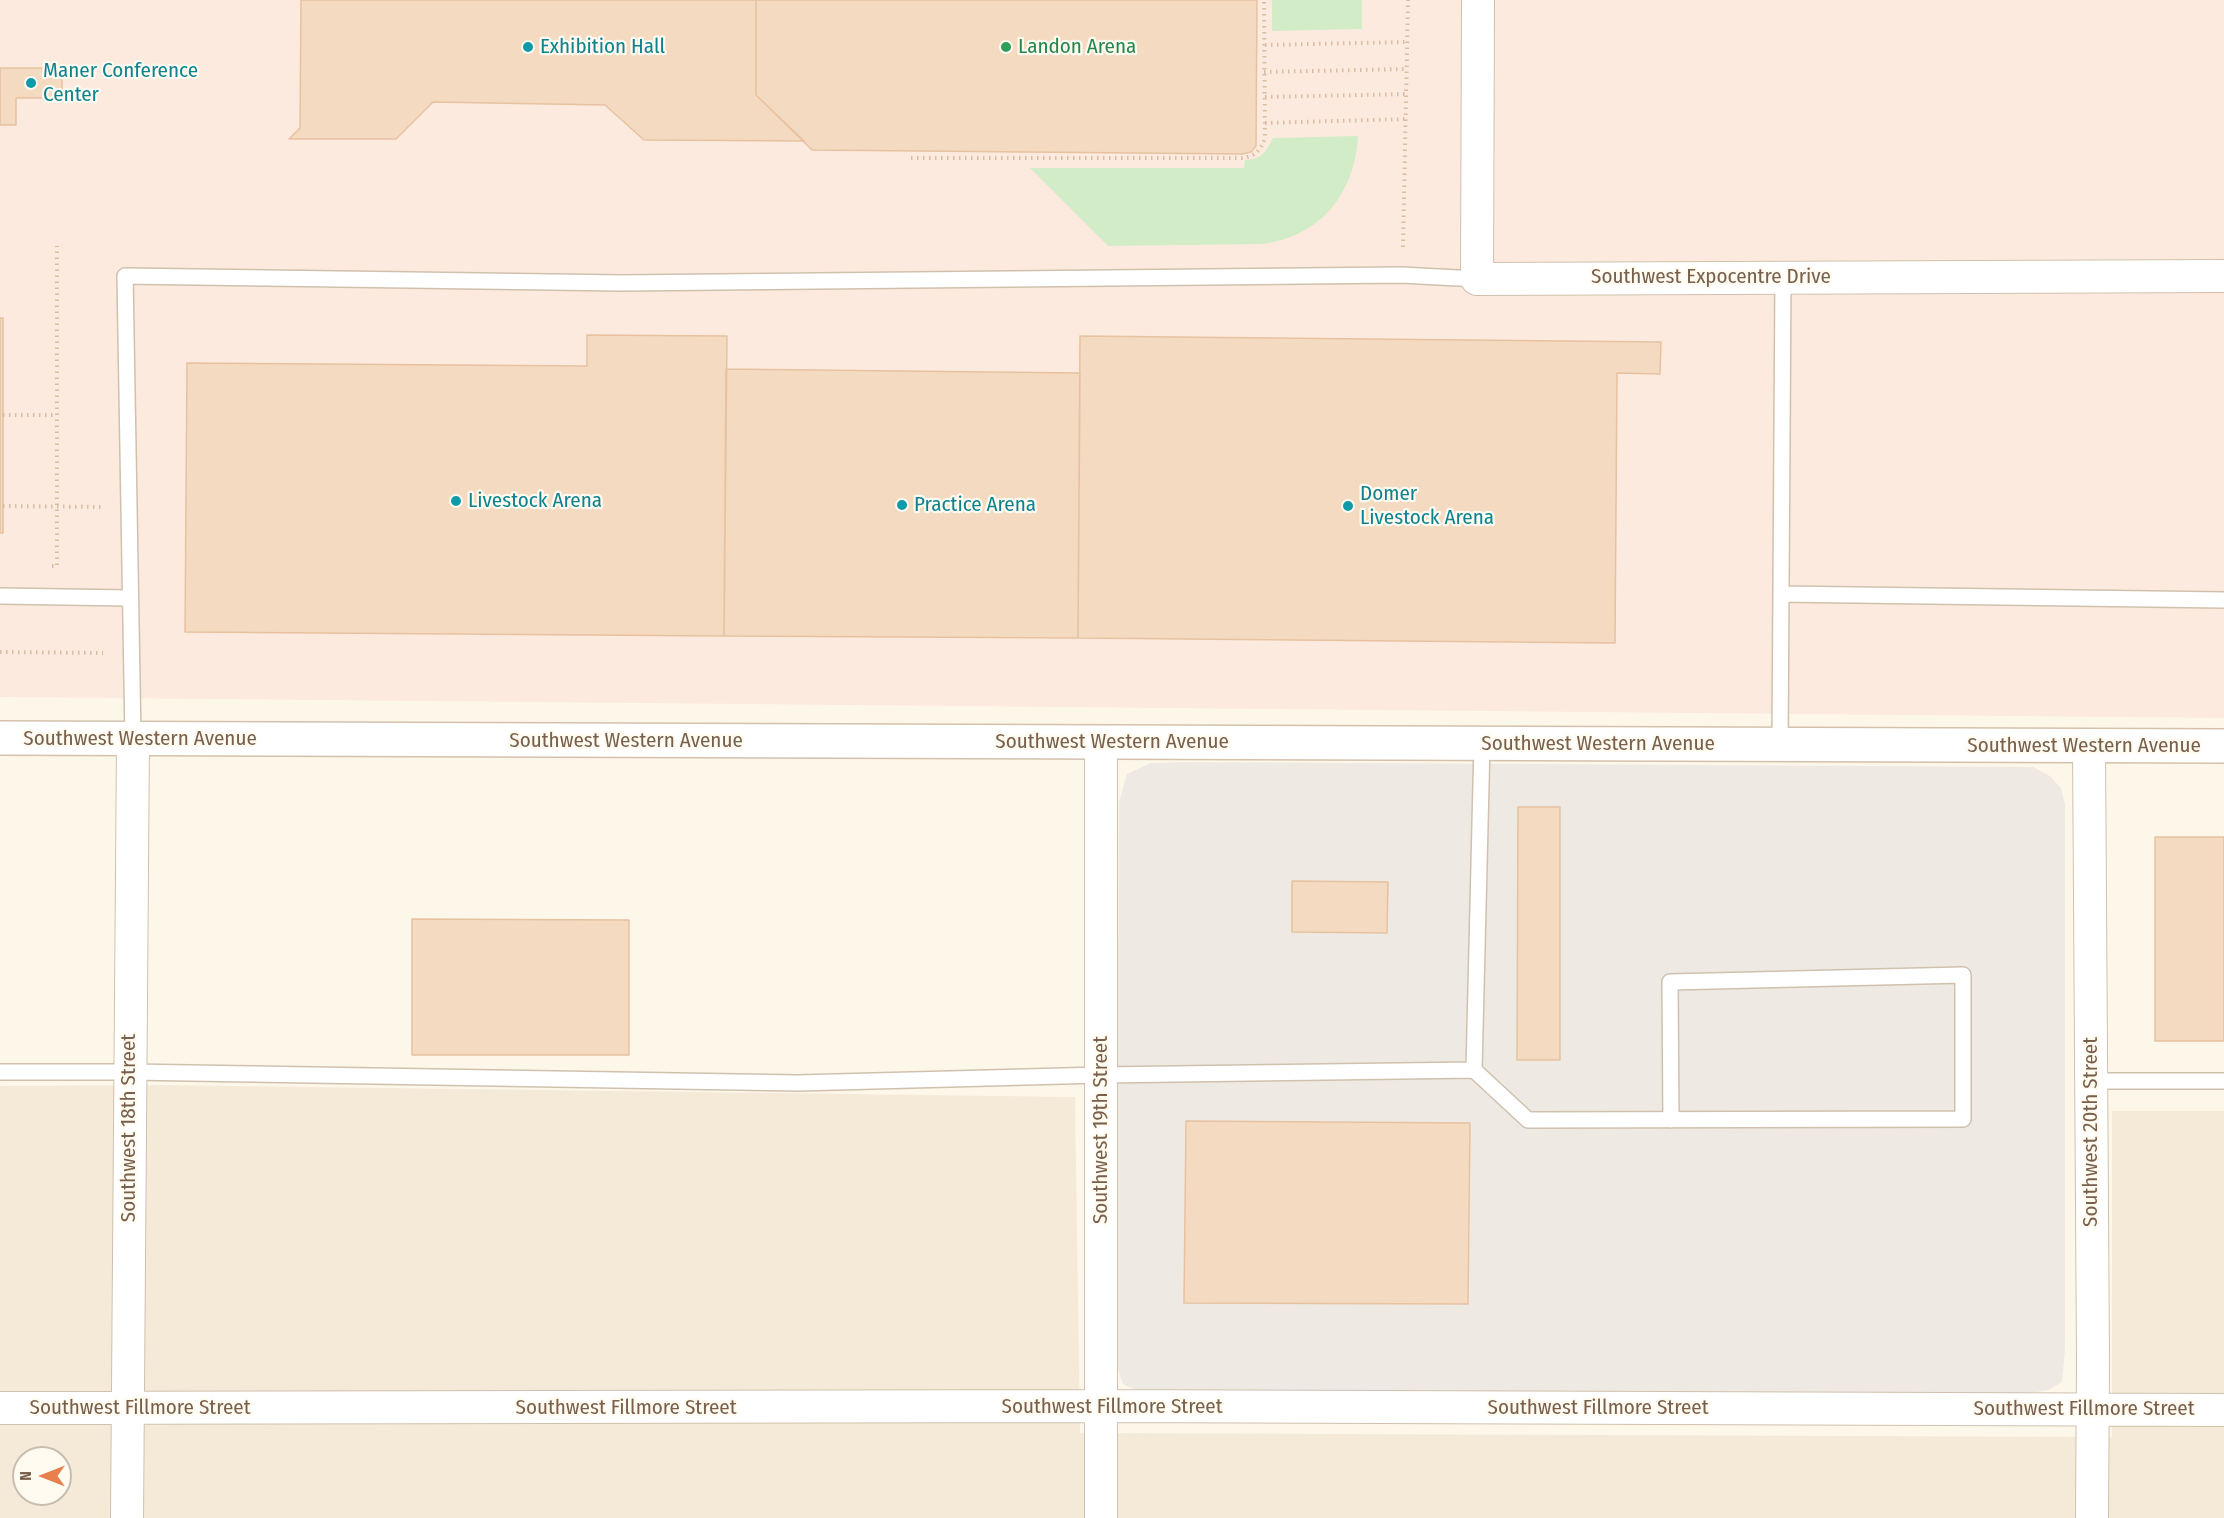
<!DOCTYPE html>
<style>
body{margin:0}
#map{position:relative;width:2224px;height:1518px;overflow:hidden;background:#fdf7ea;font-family:"Fira Sans Condensed",sans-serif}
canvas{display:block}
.north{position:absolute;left:12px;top:1446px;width:60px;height:60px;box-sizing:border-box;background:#fffbf1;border:2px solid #c9bdaf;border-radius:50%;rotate:270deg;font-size:16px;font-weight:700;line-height:24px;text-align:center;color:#79604c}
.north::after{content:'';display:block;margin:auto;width:21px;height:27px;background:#e8804e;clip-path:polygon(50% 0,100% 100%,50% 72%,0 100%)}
</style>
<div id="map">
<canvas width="2224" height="1518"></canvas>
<div class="north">N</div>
</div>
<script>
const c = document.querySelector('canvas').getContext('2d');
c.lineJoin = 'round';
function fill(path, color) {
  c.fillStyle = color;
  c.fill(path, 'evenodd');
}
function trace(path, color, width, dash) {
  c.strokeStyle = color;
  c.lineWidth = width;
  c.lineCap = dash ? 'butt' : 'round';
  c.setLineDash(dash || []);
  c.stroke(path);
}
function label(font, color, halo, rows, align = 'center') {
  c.font = font + ' "Fira Sans Condensed",sans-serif';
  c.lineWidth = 4.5;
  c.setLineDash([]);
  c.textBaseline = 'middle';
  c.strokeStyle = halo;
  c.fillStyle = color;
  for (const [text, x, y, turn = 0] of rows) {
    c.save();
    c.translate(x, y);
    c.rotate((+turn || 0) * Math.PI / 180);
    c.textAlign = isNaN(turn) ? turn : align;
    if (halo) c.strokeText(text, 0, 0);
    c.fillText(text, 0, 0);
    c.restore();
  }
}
const residential = new Path2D(`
 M158 1085 1075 1097 1080 1433 2112 1437V1111H2224V1518H0V1086ZM24 1458H60V1494H24Z`);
const commercial = new Path2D(`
 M0 0H2224V718L0 697Z`);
const industrial = new Path2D(`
 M1182 762 2033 767 2050 776 2061 788 2065 804V1349L2062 1382 2048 1390 2024 1394 1140 1392 1123 1384 1116 1364 1119 802 1127 774 1151 763Z`);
const green = new Path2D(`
 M1272 0H1362V29L1272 31Z
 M1358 136C1355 193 1321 236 1263 244L1108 246 1030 168H1244L1245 160C1262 159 1265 153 1273 138Z`);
const building = new Path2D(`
 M301 0H756V95L804 141 644 140 605 105 433 102 396 139H289L300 128Z
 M756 0H1257L1256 146 1251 152 1242 154 812 150 756 95Z
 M0 68H62V98H16V125H0Z
 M0 318H3V533H0Z
 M587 335 727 336 724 636 185 632 187 363 587 366Z
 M1080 336 1661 342 1660 374 1617 373 1615 643 1078 638Z
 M726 369 1080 373 1078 638 724 636Z
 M1518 807H1560V1060H1517Z
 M2155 837H2224V1041H2155Z
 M1292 881 1388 882 1387 933 1292 932Z
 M412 919 629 920V1055H412Z
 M1186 1121 1470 1123 1468 1304 1184 1303Z`);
const path = new Path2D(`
 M1265 45 1408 42
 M1264 72 1407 69
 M1265 97 1408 94
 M1265 123 1407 119
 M911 158H1242C1256 156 1260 151 1265 138L1264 0
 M1403 247 1408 0
 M3 415H57
 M3 506 102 507
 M52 566H57V246
 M0 652 103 653`);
const lane = new Path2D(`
 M1781 594 2224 600
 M0 596 129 598
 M133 739 125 276 622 283 1401 275 1477 279
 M1780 745 1783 277
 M1474 1070 1528 1120 1963 1119V975L1670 982 1671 1120
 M0 1072H130L798 1083 1101 1075 1474 1070 1482 743
 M2091 1081H2224`);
const street = new Path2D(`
 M1478 0 1477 279 2224 276
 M1101 742V1518
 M2089 746 2093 1361 2092 1518
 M0 1408 1101 1406 2224 1410
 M127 1518 133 739`);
const secondary = new Path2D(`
 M0 738 2224 746`);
const markers = [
 [528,47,6,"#0f9aa8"],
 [1006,47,6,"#2e9e5b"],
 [31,83,6,"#0f9aa8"],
 [456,501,6,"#0f9aa8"],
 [902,505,6,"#0f9aa8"],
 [1348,506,6,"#0f9aa8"]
];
const cultureNames = [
 ["Exhibition Hall",540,47],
 ["Maner Conference",43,71],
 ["Center",43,95],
 ["Domer",1360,494],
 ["Livestock Arena",1360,518],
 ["Livestock Arena",468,501],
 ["Practice Arena",914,505]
];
const leisureNames = [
 ["Landon Arena",1018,47]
];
const streetNames = [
 ["Southwest Expocentre Drive",1711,277],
 ["Southwest Western Avenue",140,739],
 ["Southwest Western Avenue",626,741],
 ["Southwest Western Avenue",1112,742],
 ["Southwest Western Avenue",1598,744],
 ["Southwest Western Avenue",2084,746],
 ["Southwest 18th Street",129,1128,-90],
 ["Southwest 19th Street",1101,1130,-90],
 ["Southwest 20th Street",2091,1132,-90],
 ["Southwest Fillmore Street",1112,1407],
 ["Southwest Fillmore Street",140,1408],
 ["Southwest Fillmore Street",626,1408],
 ["Southwest Fillmore Street",1598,1408],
 ["Southwest Fillmore Street",2084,1409]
];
fill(residential, '#f5ead8');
fill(commercial, '#fdeade');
fill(industrial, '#eee9e3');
fill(green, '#d2ecc7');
fill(building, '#f3dac1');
trace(building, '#e6c2a1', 1.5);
trace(lane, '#d0c1ae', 18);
trace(street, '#d0c1ae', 34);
trace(secondary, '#d3c1ac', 36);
trace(path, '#d9bda3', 4, [1.5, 4.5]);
trace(lane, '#fff', 15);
trace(street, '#fff', 32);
trace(secondary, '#fff', 33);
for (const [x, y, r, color] of markers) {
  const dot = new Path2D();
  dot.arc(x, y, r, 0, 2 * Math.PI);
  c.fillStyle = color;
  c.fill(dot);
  trace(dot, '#fffbf1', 2);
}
label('21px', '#0d838f', '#fffbf1', cultureNames, 'left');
label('21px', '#27864d', '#fffbf1', leisureNames, 'left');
label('21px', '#79604c', '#fffbf1', streetNames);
</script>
